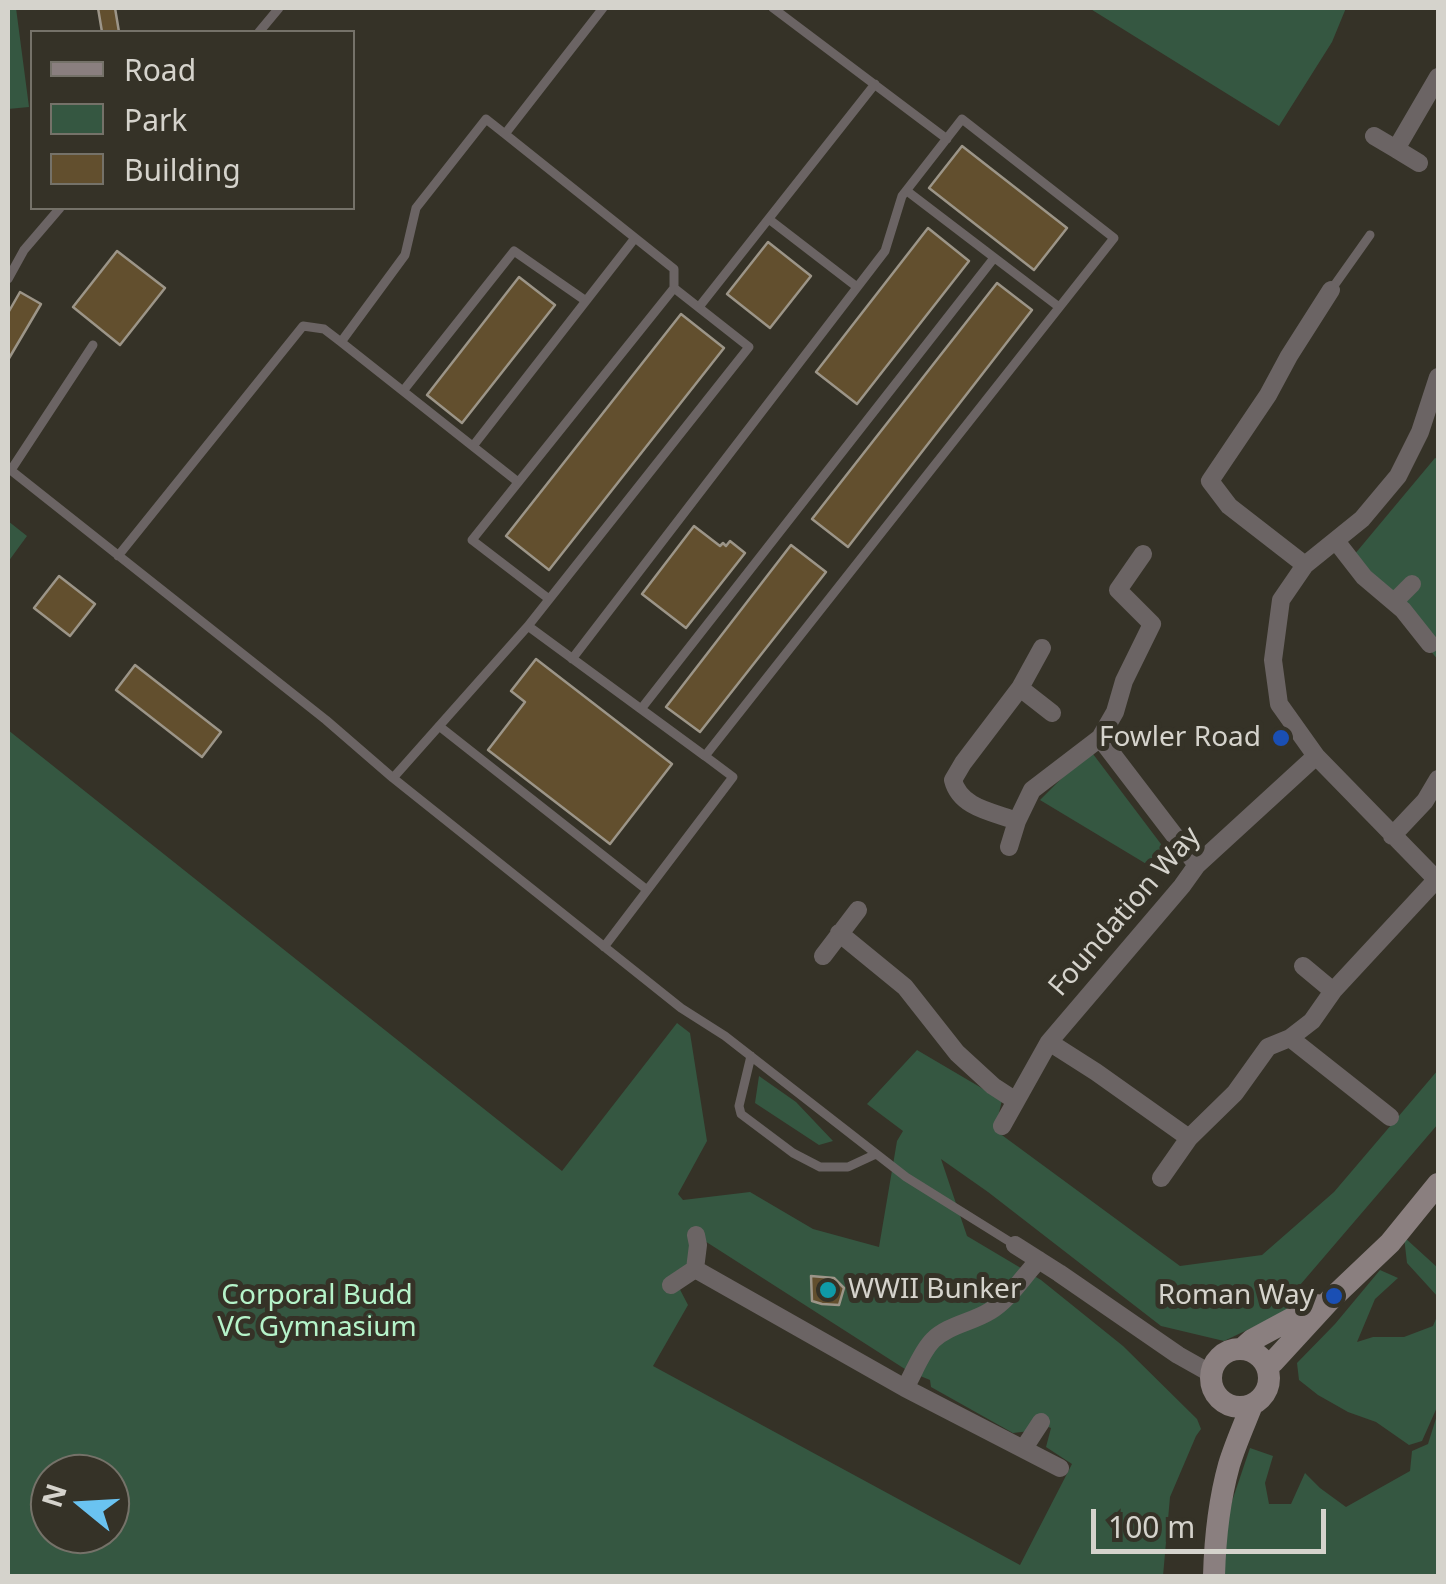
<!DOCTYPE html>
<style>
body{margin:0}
#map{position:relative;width:1446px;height:1584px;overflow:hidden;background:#353227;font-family:"Noto Sans",sans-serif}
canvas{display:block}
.frame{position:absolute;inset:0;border:10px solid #d5d3cc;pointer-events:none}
.legend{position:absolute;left:30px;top:30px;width:325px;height:180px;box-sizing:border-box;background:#353227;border:2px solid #757269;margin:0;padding:12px 18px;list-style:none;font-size:30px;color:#d5d3cc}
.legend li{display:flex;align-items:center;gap:20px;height:50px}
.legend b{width:50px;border:2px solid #757269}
.north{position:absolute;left:30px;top:1454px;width:100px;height:100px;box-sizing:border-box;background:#353227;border:2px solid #757269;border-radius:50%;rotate:288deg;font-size:28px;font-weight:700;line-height:40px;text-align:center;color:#d5d3cc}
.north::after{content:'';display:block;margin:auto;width:35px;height:45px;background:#6ac3f1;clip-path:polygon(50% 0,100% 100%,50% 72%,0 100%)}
.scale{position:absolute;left:1091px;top:1509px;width:235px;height:45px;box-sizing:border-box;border:5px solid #d5d3cc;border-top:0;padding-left:12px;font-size:30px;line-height:35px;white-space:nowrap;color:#d5d3cc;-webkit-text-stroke:8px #353227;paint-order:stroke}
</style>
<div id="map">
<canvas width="1446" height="1584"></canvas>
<div class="frame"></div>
<ul class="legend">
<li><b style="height:12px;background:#8a7f7f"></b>Road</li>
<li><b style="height:28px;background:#355741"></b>Park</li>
<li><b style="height:28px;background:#624f2e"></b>Building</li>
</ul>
<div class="north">N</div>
<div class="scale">100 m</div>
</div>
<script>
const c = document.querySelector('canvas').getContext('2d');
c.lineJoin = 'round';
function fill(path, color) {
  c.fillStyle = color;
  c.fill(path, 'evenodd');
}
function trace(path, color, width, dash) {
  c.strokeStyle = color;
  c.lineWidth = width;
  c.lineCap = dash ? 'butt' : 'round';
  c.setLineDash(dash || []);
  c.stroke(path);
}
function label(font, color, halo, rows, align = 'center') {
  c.font = font + ' "Noto Sans",sans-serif';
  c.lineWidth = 10;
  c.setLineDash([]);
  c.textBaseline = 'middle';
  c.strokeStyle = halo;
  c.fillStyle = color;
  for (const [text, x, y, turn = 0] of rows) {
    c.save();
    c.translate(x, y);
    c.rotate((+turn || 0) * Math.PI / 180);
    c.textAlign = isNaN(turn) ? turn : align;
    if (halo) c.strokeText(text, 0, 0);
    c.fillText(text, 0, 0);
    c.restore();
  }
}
const green = new Path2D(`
 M8 8H16L29 107 8 109Z
 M1089 8H1346L1332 42 1279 126Z
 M1435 458 1438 459V660L1354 555Z
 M8 521 27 536 8 562Z
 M8 730 562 1171 677 1023 690 1033 707 1141 678 1194 683 1200 750 1192 813 1229 879 1247 897 1141 903 1131 867 1104 917 1050 1002 1100 995 1130 1180 1266 1262 1255 1334 1192 1438 1070V1124L1294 1292 1302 1304 1224 1341 1161 1326 988 1192 941 1159 967 1236 1041 1280 1123 1346 1197 1419 1201 1429 1196 1436 1170 1497 1163 1576H8ZM697 1236 908 1371 930 1380 931 1387 1013 1433 1030 1431 1038 1423 1051 1428 1046 1447 1072 1464 1020 1565 653 1366 688 1305 675 1280 697 1256ZM50 1474H110V1534H50Z
 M1090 750 1170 856 1163 874 1040 800Z
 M759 1076 796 1102 833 1141 819 1145 755 1103Z
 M1404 1237 1438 1268V1297L1407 1263Z
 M1380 1270 1398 1278 1375 1299 1357 1342 1373 1337H1404L1433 1326 1438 1314V1405L1422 1441 1409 1445 1376 1422 1348 1412 1318 1395 1299 1380 1297 1363 1335 1324Z
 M1438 1412V1576H1223L1229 1510 1250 1448 1273 1456 1265 1483 1269 1504H1291L1305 1473 1320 1488 1346 1507 1410 1471 1412 1451 1428 1444Z`);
const building = new Path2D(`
 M98 8H115L119 32H102Z
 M962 146 1067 228 1034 270 929 188Z
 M928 228 969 261 857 404 816 372Z
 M768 242 811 276 770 328 727 294Z
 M117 251 165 288 120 345 73 307Z
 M519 277 555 305 462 423 427 395Z
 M997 283 1032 310 848 547 812 519Z
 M20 292 41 304 8 360V313Z
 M681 314 724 348 549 570 506 536Z
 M694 526 720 546 723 543 726 546 730 541 745 553 686 628 642 594Z
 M791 545 826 572 700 732 666 707Z
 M59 576 95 604 70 636 34 608Z
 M536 659 672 764 610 844 488 750 525 702 511 691Z
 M135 665 221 732 202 757 116 690Z
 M811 1276 834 1278 844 1288 839 1305 822 1304 812 1301Z`);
const lane = new Path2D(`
 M603 8 505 134 674 269V288
 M773 8 947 139
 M259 32 279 8
 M505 134 486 119 416 208 405 255 341 342 518 482
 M907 191 1059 307
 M770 220 857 287
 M8 279 24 250 60 208
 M1331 290 1370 235
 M699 307 875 84
 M403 391 514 251 586 301
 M473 446 635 238
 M8 468 326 720 393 778 681 1008 725 1036 906 1177 1015 1245
 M11 470 93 345
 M118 556 303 326 324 329 341 342
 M528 626 705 756
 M572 659 885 251 902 196 962 119 1114 238 705 756 733 777 604 947
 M641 709 994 258
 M439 726 647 890
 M393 778 528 626 749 347 674 288 472 540 549 599
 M751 1056 739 1106 741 1114 793 1153 820 1167H848L876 1154`);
const street = new Path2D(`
 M1374 136 1396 149
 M1419 163 1396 149 1438 77
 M1438 377 1420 432 1398 476 1362 519 1305 565 1281 600 1273 660 1279 704 1316 756 1438 881
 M1336 541 1364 577 1403 610 1430 644
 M1143 554 1118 590 1152 624 1124 681 1115 712 1100 738 1197 865
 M1305 565 1229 506 1210 481 1268 395 1289 356 1331 290
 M1394 602 1412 584
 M1020 688 1042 648
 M1017 821C993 812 960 808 953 780L963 763 1020 688 1052 713
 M1392 836 1425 801 1438 779
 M1009 847 1017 821 1032 790 1100 738
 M839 933 905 987 957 1053 993 1086 1016 1101
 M823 956 858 910
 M1303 966 1333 991
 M1290 1038 1390 1117
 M1049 1042 1096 1072 1189 1138
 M1002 1126 1049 1042 1182 886 1197 865 1316 756
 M1161 1178 1189 1138 1235 1093 1268 1047 1290 1038 1312 1021 1333 991 1436 880
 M696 1235 698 1245 695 1269 905 1388C914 1373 921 1352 933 1340 948 1325 973 1322 990 1311 1010 1299 1023 1276 1039 1260
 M1015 1245 1059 1273 1178 1355 1210 1373
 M671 1285 695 1269
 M905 1388 1060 1468
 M1024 1448 1041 1422`);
const secondary = new Path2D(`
 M1242 1349 1252 1340 1317 1305
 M1211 1378a29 29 0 1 1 58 0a29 29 0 1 1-58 0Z
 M1267 1364 1273 1362 1330 1300 1390 1243 1438 1184
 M1214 1576C1215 1540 1219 1501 1229 1465 1235 1445 1244 1425 1252 1405`);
const markers = [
 [1281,738,10,"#1a4fb4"],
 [828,1290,10,"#0f9aa8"],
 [1334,1296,10,"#1a4fb4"]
];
const poiNames = [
 ["Fowler Road",1261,738],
 ["WWII Bunker",848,1290,"left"],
 ["Roman Way",1314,1296]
];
const streetNames = [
 ["Foundation Way",1125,912,-49]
];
const parkNames = [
 ["Corporal Budd",317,1296],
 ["VC Gymnasium",317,1328]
];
fill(green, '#355741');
fill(building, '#624f2e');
trace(building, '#9c9588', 2.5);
trace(lane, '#6b6464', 9);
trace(street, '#6b6464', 18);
trace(secondary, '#8a7f7f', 22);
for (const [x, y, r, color] of markers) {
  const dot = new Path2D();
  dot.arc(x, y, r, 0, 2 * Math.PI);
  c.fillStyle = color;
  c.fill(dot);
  trace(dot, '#353227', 4);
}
label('28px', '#d5d3cc', '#353227', poiNames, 'right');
label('28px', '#d5d3cc', '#353227', streetNames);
label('28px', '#b5f3c9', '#353227', parkNames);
</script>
